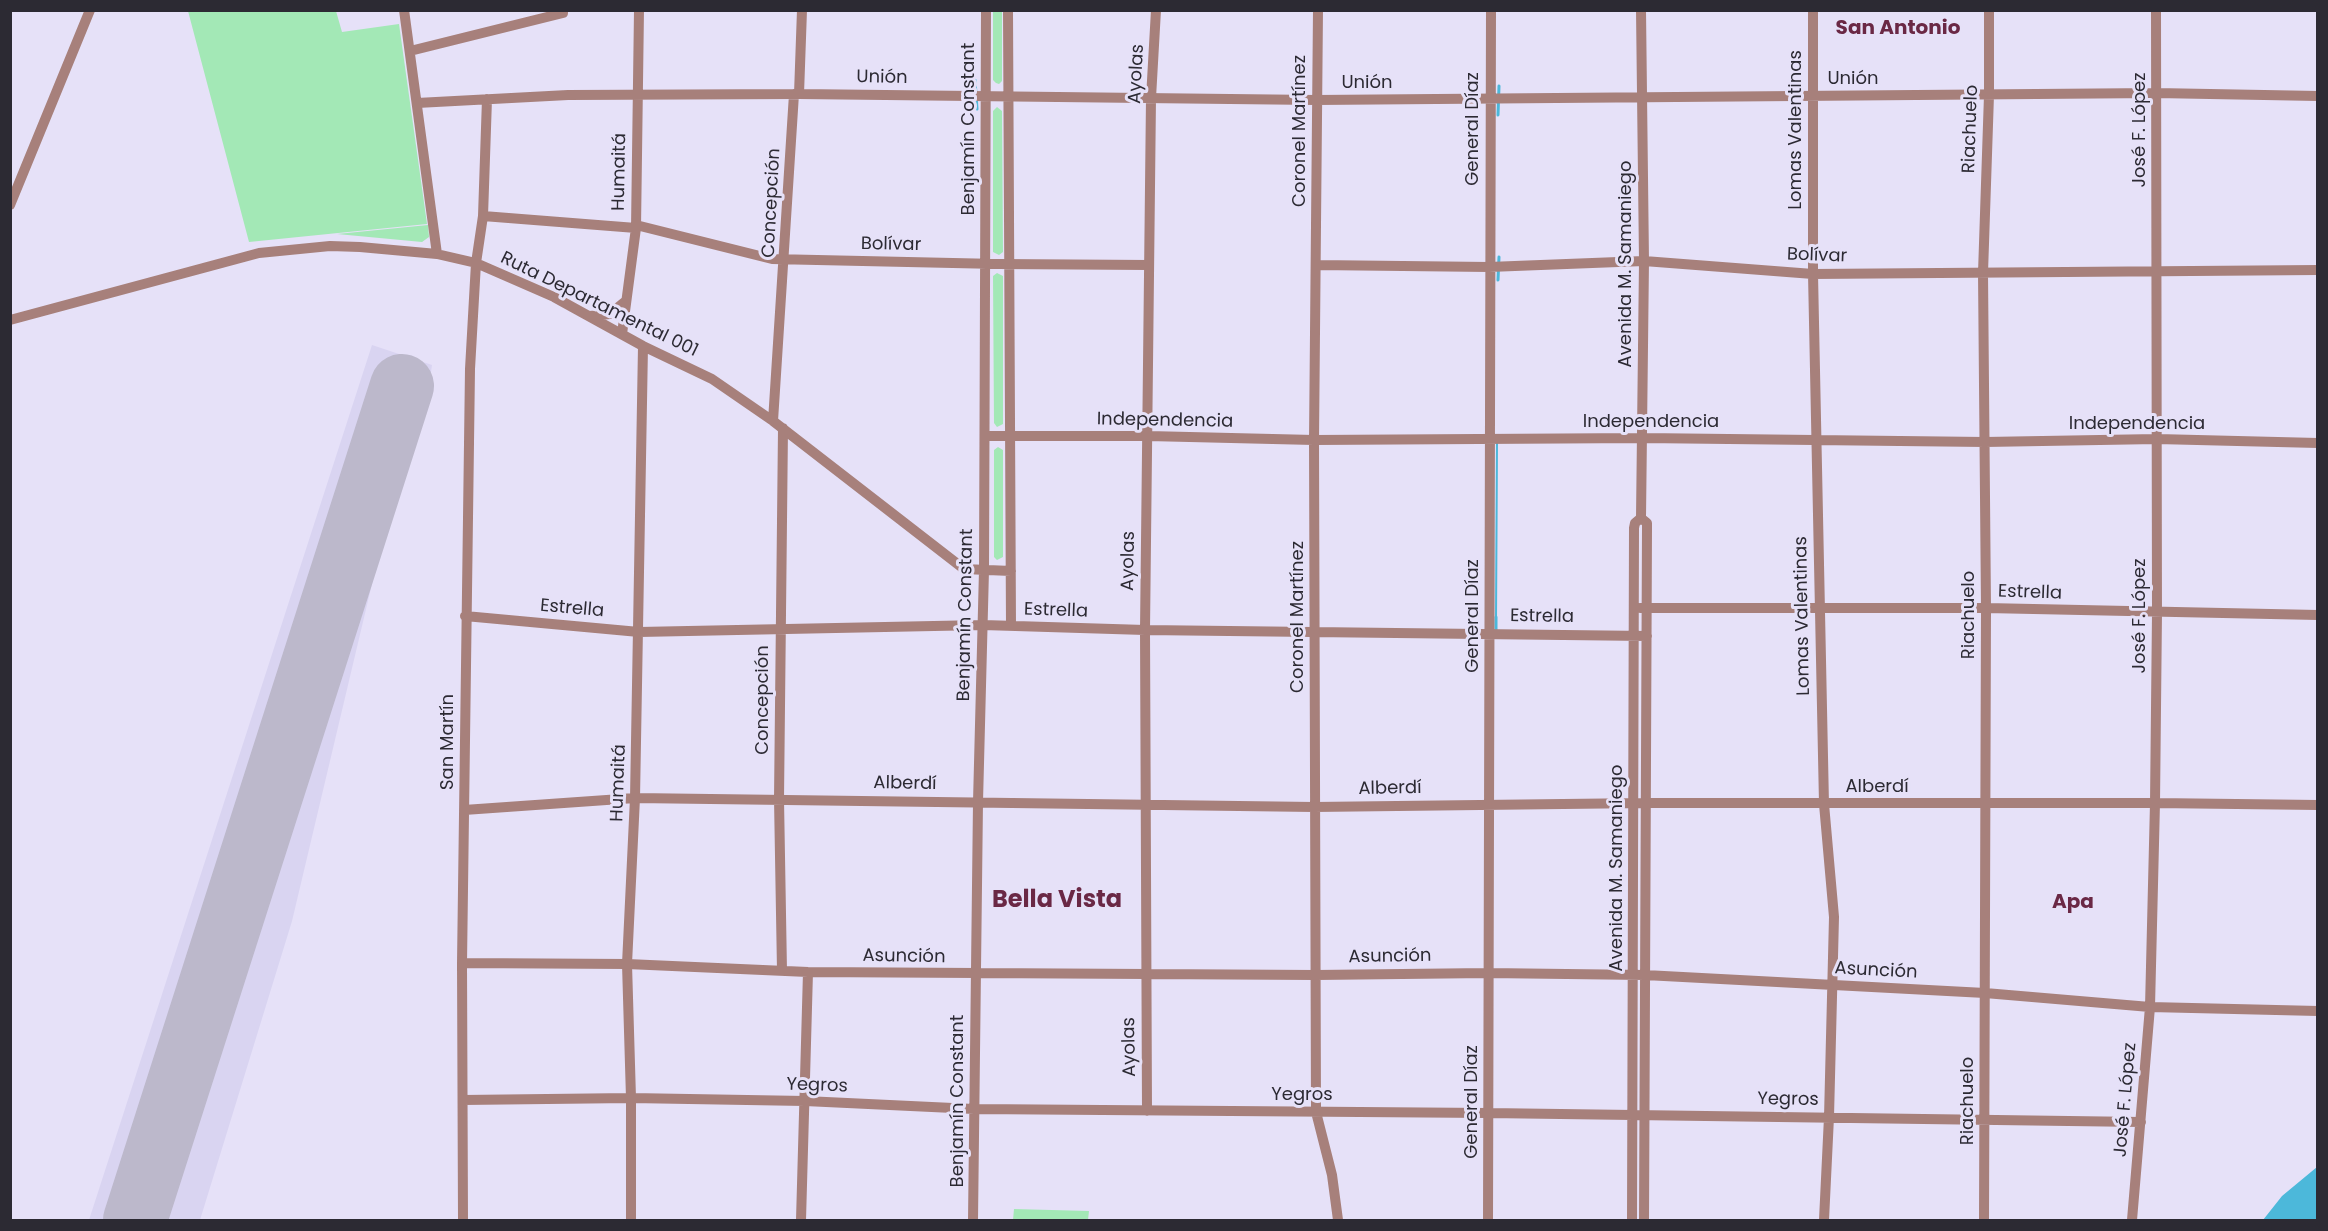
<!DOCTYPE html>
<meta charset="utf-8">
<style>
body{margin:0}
#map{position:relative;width:2328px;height:1231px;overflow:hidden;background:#e6e1f8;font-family:Poppins,sans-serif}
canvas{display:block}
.frame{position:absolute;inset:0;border:12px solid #2c2a33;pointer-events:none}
</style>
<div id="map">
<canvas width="2328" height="1231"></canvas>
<div class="frame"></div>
</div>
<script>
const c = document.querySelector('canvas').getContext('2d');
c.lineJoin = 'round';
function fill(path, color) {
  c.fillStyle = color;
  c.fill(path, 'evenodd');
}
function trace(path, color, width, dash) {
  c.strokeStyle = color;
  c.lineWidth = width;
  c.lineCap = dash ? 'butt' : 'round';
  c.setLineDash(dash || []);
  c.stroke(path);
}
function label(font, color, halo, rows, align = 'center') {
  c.font = font + ' Poppins,sans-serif';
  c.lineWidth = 6;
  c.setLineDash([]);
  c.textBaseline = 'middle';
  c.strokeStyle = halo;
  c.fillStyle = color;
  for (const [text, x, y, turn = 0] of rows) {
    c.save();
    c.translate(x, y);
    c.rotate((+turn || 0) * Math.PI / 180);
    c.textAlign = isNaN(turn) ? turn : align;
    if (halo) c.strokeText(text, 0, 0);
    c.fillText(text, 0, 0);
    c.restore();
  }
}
const built = new Path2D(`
 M372 345 432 365 427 400 381 546 292 921 200 1220H89Z`);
const green = new Path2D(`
 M188 11H336L342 32 399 24 427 224 249 242Z
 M993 11H1002V81L999 84 996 83 993 80Z
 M997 107 1002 111 1003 252 999 255 993 252V111Z
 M428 225 429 237 422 242 337 234Z
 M997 273 1003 276V424L997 427 994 423 993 276Z
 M998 447 1003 450V557L997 560 994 557V450Z
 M1014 1209 1089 1211 1088 1220H1013Z`);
const water = new Path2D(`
 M1496 443H1498L1497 620H1495Z
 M2317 1167V1220H2263L2282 1196Z`);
const stream = new Path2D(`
 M975 80 977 109
 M1498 115 1499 86
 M1498 280 1499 257
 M1496 617V631`);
const runway = new Path2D(`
 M135 1220 402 386`);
const minor = new Path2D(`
 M404 10 437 254
 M1008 10 1011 626
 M1318 10 1314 440 1316 1112 1332 1175 1338 1220
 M1641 10 1644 261 1641 518 1647 523V528L1644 1220
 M1813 10V274L1824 804 1834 917 1829 1117 1824 1220
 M410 51 563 13V10
 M799 94 802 10
 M417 103 568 95 799 94 1316 100 2156 93 2318 96
 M10 205 90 10
 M483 216 636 228
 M636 225 772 259 998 264 1149 265
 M1316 265 1489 267 1644 261 1813 274 2318 270
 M590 316 610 314 626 301
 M10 320 259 253 330 246 360 247 437 254 476 263 554 297 643 346 712 379 773 421 964 569 1011 571
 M622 334 636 228 639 10
 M773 421 794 94
 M985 436H1148L1314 440 1643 438 1985 442 2157 439 2318 443
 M1640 608H1986L2318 615
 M465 616 639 632 983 625 1145 630 1647 636
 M464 810 635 798 1314 807 1646 803H2155L2318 805
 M462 963 627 964 808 972 1316 975 1488 973 1645 975 1985 993 2150 1007 2318 1011
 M782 971 779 799 783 428
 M463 1100 631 1098 805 1101 974 1109 1488 1113 2141 1122
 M1147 1111 1145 630 1151 98 1156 10
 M463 1220 462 963 470 369 476 263 483 216 487 99
 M631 1220V1098L627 964 635 798 643 346
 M801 1220 808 972
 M973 1220 978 802 984 570 986 10
 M1488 1220 1491 10
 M1632 1220 1634 528 1635 523 1641 518
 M1984 1220 1986 608 1983 273 1989 95V10
 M2132 1220 2150 1007 2155 803 2157 613 2156 10`);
const streetNames = [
 ["Ayolas",1137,74,-87],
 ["Unión",882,78,1],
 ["Unión",1853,79],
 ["Unión",1367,83],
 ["Benjamín Constant",969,129,-90],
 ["General Díaz",1473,129,-90],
 ["Riachuelo",1971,129,-88],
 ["Lomas Valentinas",1796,130,-90],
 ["José F. López",2140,130,-90],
 ["Coronel Martínez",1300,131,-90],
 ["Humaitá",620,172,-89],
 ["Concepción",772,203,-87],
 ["Bolívar",891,245,1],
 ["Bolívar",1817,256,2],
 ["Avenida M. Samaniego",1626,264,-90],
 ["Ruta Departamental 001",599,305,26],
 ["Independencia",1165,421,1],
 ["Independencia",1651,422],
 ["Independencia",2137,424],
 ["Ayolas",1129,561,-89],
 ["Estrella",2030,593,2],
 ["Estrella",572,609,5],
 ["Estrella",1056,611,2],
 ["Benjamín Constant",966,615,-89],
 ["Riachuelo",1969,615,-90],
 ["General Díaz",1473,616,-90],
 ["Lomas Valentinas",1803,616,-91],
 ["José F. López",2140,616,-90],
 ["Coronel Martínez",1298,617,-90],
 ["Estrella",1542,617,1],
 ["Concepción",763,700,-90],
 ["San Martín",448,742,-90],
 ["Humaitá",619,783,-88],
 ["Alberdí",905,784,1],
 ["Alberdí",1877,787],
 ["Alberdí",1390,789,-1],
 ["Avenida M. Samaniego",1617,868,-90],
 ["Asunción",904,957,1],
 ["Asunción",1390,957,-1],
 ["Asunción",1876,971,3],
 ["Ayolas",1130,1047,-91],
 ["Yegros",817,1086,2],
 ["Yegros",1302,1095],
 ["Yegros",1788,1100,1],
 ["José F. López",2126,1100,-85],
 ["Benjamín Constant",958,1101,-90],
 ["Riachuelo",1968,1101,-90],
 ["General Díaz",1472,1102,-90]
];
const neighbourhoodNames = [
 ["San Antonio",1898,29],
 ["Apa",2073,903]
];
const districtNames = [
 ["Bella Vista",1057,901]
];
fill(built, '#d9d4f1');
fill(green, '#a3e8b6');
fill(water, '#4cb8da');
trace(stream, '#4cb8da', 3);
trace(runway, '#bcb8cb', 64);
trace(minor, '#a7807b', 10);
label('18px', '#2c2a33', '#e6e1f8', streetNames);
label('bold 20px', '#6a2845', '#e6e1f8', neighbourhoodNames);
label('bold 24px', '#6a2845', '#e6e1f8', districtNames);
</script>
